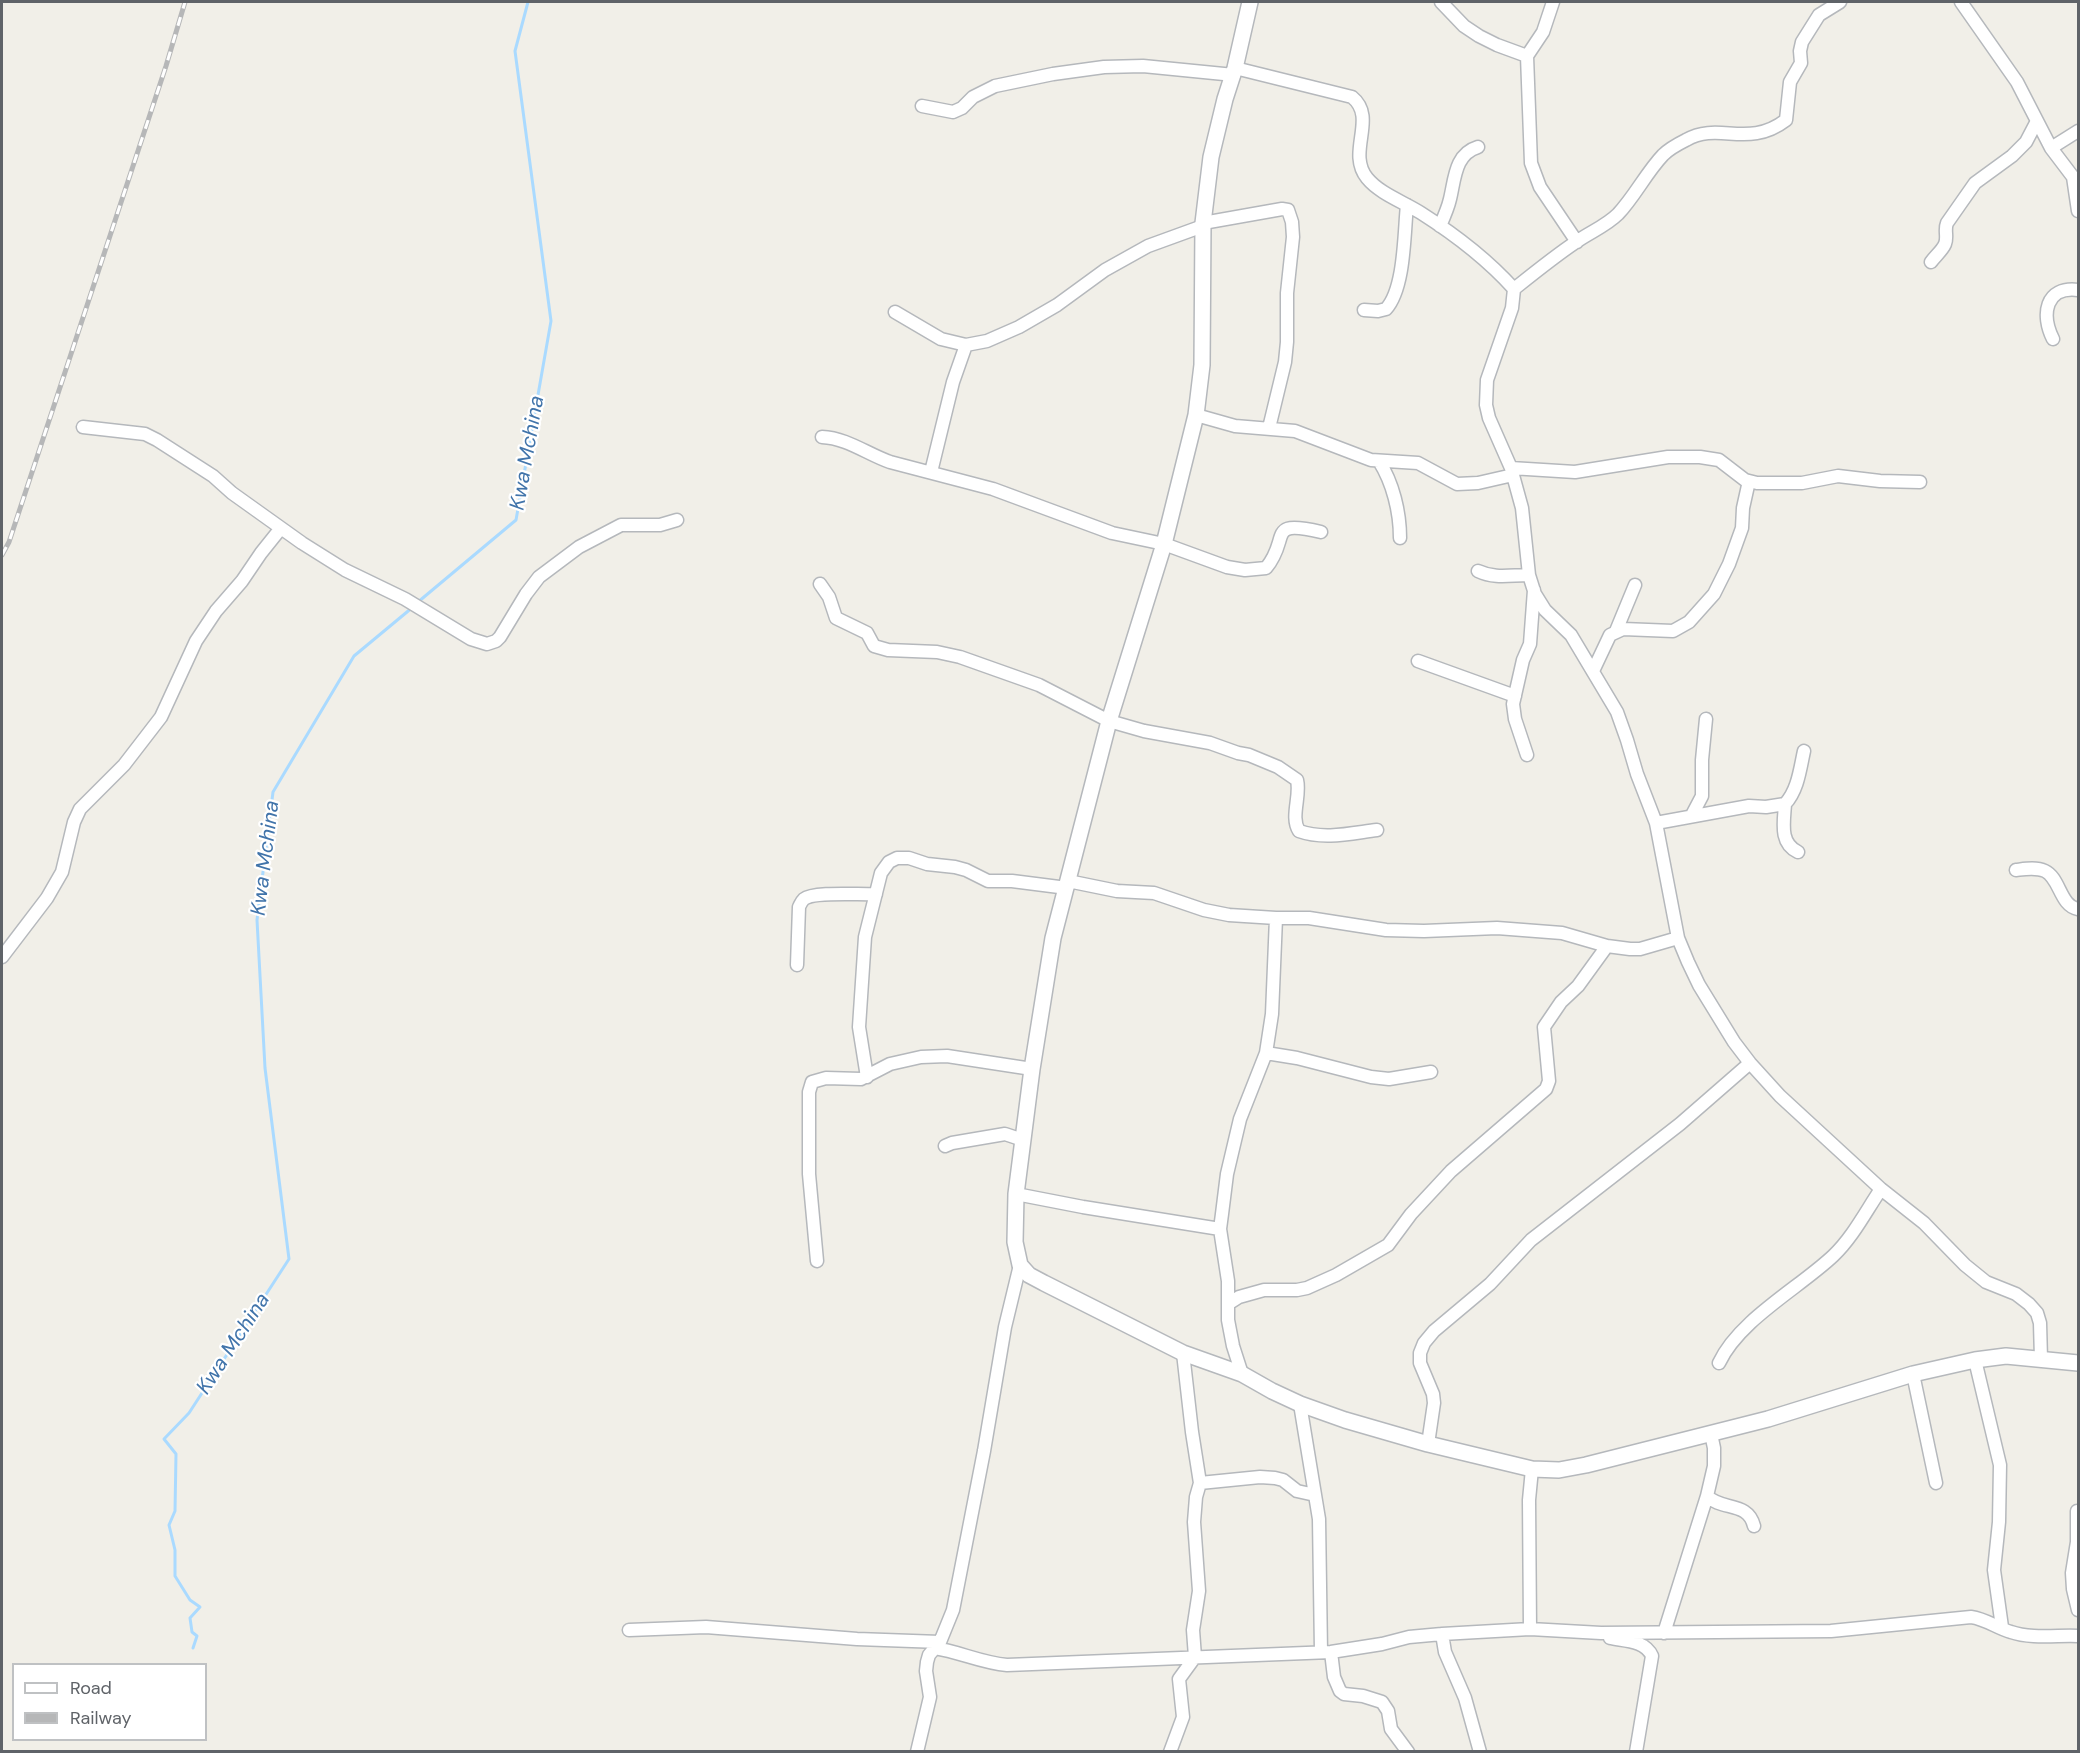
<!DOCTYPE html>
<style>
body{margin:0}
#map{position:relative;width:2080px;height:1753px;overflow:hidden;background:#f1efe8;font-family:"DM Sans",sans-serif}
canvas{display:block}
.frame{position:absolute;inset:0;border:3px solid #5f6368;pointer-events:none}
.legend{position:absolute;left:12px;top:1663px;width:195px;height:78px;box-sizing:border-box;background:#fff;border:2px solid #bfc1c3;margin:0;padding:8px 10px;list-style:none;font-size:18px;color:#5f6368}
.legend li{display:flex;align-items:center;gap:12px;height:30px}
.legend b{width:30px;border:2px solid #bfc1c3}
</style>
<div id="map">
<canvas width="2080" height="1753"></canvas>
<div class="frame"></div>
<ul class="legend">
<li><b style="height:8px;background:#fff"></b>Road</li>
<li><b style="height:8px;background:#b6b7b8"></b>Railway</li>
</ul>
</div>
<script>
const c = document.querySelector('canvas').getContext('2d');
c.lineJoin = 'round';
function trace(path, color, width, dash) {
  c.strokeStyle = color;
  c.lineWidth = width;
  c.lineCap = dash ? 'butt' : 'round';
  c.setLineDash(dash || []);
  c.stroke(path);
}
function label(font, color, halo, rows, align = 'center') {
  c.font = font + ' "DM Sans",sans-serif';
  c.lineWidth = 4.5;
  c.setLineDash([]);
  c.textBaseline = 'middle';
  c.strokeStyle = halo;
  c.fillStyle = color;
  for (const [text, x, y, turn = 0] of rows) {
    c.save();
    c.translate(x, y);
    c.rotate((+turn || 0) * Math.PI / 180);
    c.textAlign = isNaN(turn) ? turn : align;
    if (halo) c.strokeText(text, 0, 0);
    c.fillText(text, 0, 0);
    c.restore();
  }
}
const stream = new Path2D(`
 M418 602 516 520 551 321 515 51 528 2
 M193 1648 197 1636 192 1632 190 1618 200 1607 190 1600 175 1576V1550L169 1525 175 1511 176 1454 164 1439 189 1413 289 1259 265 1068 257 920 273 792 354 656 413 607`);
const minor = new Path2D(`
 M1441 2 1464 26 1479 36 1497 45 1527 56
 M1553 2 1543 32 1527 56 1531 163 1540 187 1577 242
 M1961 2 2017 82 2051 148 2073 177 2078 211
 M1235 68 1352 97C1378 118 1346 152 1367 178 1380 194 1404 202 1421 213 1454 234 1488 260 1514 289L1512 308 1487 380 1486 405 1489 418 1511 468 1522 508 1529 575 1535 594 1545 610 1571 635 1617 712 1627 740 1637 774 1656 823 1678 938 1688 962 1699 985 1734 1042 1750 1063 1780 1096 1881 1189 1924 1223 1965 1265 1986 1282 2016 1294 2029 1304 2037 1313 2040 1323 2041 1359
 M922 106 953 112 962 108 973 97 995 86 1053 74 1104 67 1143 66 1234 75
 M2051 148 2078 131
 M1203 223 1282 209 1288 210 1292 222 1293 237 1287 293V342L1285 362 1269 428
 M1440 226C1444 217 1448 208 1450 199 1455 178 1455 154 1478 147
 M1931 262C1935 256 1942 251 1945 244 1948 237 1944 230 1947 223L1975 183 2012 156 2026 142 2037 121
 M1514 289C1534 273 1555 256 1576 242 1590 232 1606 226 1618 214 1635 196 1646 173 1663 155 1669 149 1678 144 1686 140 1719 121 1748 149 1786 120L1790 82 1801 63 1800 51 1802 42 1819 15 1840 2
 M1364 310 1378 311 1386 309C1405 288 1404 233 1407 205
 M895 312 941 339 966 345 987 341 1019 327 1057 305 1105 270 1148 246 1203 226
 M2053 339C2041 315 2045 286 2078 290
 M1196 415 1235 426 1295 431 1371 460 1418 463 1457 484 1478 483 1513 475
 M83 427 145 434 157 440 213 476 232 493 302 543 345 570 405 599 471 639 487 644 496 641 500 637 526 594 539 577 579 547 621 525H660L677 520
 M822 437C847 438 867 454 890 462L993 489 1112 533 1164 544 1227 567 1245 570 1266 568C1291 538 1265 519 1321 532
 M1379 461C1393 483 1400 512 1400 538
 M1511 468 1575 472 1668 457H1700L1719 460 1745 480 1757 483H1802L1838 476 1880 481 1920 482
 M931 472 953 382 966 345
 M1478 571C1495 579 1510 575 1529 575
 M820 584 829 597 836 618 867 633 874 646 888 650 937 652 960 657 1039 685 1109 721 1144 731 1210 743 1238 753 1249 755 1278 767 1297 780C1301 796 1290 817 1299 831 1324 840 1352 833 1377 830
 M1616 631 1635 585
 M1418 661 1515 696
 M1593 671 1610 635 1623 629 1673 631 1689 622 1714 594 1729 564 1742 528 1743 508 1749 481
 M1527 755 1515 719 1513 704 1523 660 1530 644 1534 590
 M1785 804C1784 822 1779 843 1798 852
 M1692 815 1702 796V760L1706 719
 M1656 823 1749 806 1766 807 1785 804C1798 790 1800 769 1804 751
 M2016 870C2025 869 2036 867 2045 871 2060 878 2060 906 2078 909
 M1068 881 1117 891 1154 893 1204 910 1229 915 1276 918H1309L1386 930 1424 931 1497 928 1562 933 1607 946 1630 949H1640L1678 938
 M2 957 47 898 62 872 74 822 80 809 124 765 161 717 196 641 216 611 242 581 261 553 281 528
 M797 965 799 907C801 903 801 902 804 899 814 891 861 895 876 894
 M1266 1053 1297 1058 1371 1077 1389 1079 1431 1072
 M867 1077 859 1027 865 937 881 873 889 862 897 858H909L927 864 955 867 966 870 988 881H1012L1067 888
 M945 1146 952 1143 1005 1134 1023 1140
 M1016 1194 1083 1207 1220 1229
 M817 1261 809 1174V1092L812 1082 826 1078 861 1079 890 1064 921 1057 947 1056 1032 1069
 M1228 1304 1239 1297 1264 1290H1297L1307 1288 1336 1275 1388 1245 1411 1214 1451 1171 1546 1089 1549 1081 1544 1027 1561 1002 1578 986 1607 946
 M1975 1360 2000 1465 1999 1522 1994 1570 2002 1627
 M1719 1363C1739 1320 1799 1288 1833 1256 1853 1237 1866 1211 1881 1189
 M1242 1374 1233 1346 1228 1320V1281L1220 1229 1222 1214 1227 1174 1240 1119 1266 1053 1272 1014 1276 918
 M1913 1374 1936 1483
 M1300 1404 1319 1519 1321 1652
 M1428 1444 1434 1403 1433 1394 1420 1363V1353L1424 1343 1434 1331 1490 1284 1531 1240 1680 1124 1750 1063
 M1200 1483 1260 1477 1275 1478 1283 1480 1297 1491 1315 1495
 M1707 1496C1722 1511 1748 1501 1754 1526
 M2077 1511V1542L2072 1573 2073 1589 2078 1610
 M1530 1629 1529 1500 1532 1469
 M629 1630 706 1627 857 1639 940 1642
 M1664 1633 1707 1496 1714 1466V1448L1711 1434
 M1442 1634 1445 1652 1465 1698 1480 1752
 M1610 1638C1624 1641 1645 1640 1652 1656L1636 1752
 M935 1648C960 1652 982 1663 1007 1665L1331 1652 1382 1644 1409 1637 1442 1634 1530 1629 1601 1633 1831 1631 1971 1617C1986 1619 1997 1628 2011 1632 2031 1639 2058 1635 2078 1636
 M1331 1652 1334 1677 1340 1691 1344 1694 1363 1696 1382 1702 1388 1711 1391 1729 1408 1752
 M917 1752 930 1697 926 1671 927 1662 929 1655 940 1642 953 1610 984 1451 1005 1327 1020 1265
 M1170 1752 1183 1717 1179 1679 1195 1657 1193 1630 1199 1591 1194 1522 1196 1497 1200 1483 1192 1432 1183 1353`);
const tertiary = new Path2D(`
 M1250 2 1235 68 1225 99 1211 157 1203 223 1202 365 1196 415 1164 544 1109 721 1053 938 1032 1069 1016 1194 1015 1242 1020 1265 1029 1275 1044 1283 1183 1353 1242 1374 1272 1391 1300 1404 1345 1420 1428 1444 1532 1469 1559 1470 1586 1465 1768 1419 1913 1374 1975 1360 2006 1356 2078 1363`);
const rail = new Path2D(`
 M2 555 9 542 166 66 185 2`);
const waterNames = [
 ["Kwa Mchina",528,453,-80],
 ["Kwa Mchina",266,858,-83],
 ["Kwa Mchina",234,1344,-57]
];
trace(stream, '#aadaff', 3);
trace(minor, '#b5b8bc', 15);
trace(tertiary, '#b5b8bc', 18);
trace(minor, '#fff', 12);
trace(tertiary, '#fff', 15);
trace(rail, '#b6b7b8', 5);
trace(rail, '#fff', 3, [9]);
label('italic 21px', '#4174aa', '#fff', waterNames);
</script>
